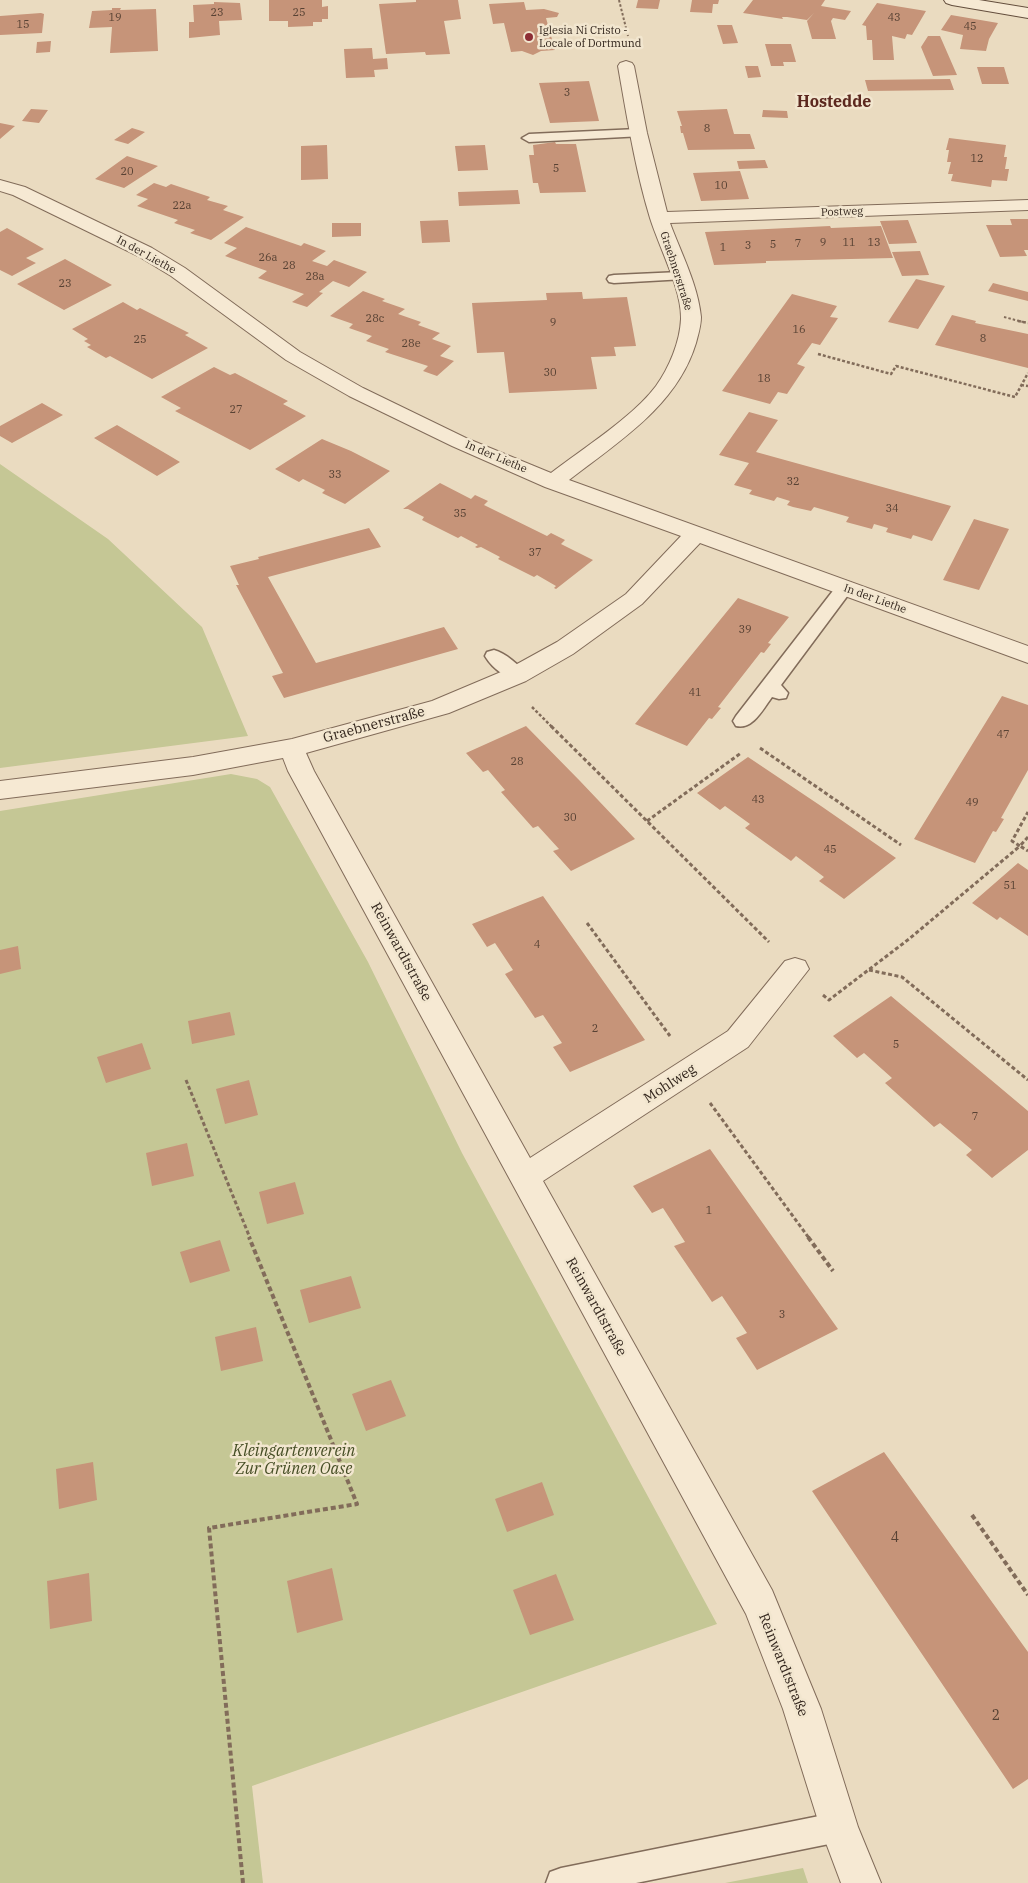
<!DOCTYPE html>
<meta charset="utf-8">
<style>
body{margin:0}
canvas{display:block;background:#eadbc0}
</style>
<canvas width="1028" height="1883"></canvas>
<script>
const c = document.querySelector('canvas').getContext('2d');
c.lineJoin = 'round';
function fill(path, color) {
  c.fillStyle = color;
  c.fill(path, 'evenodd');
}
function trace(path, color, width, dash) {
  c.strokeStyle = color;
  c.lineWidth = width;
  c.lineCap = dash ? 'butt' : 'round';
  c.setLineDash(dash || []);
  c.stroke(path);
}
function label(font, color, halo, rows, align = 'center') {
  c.font = font + ' "IBM Plex Serif",serif';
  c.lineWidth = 5;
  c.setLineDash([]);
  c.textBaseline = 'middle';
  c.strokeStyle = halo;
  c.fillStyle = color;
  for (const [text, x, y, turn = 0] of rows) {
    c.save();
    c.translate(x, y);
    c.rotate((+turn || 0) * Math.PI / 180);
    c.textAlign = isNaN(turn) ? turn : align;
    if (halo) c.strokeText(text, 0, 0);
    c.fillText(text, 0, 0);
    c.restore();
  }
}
const green = new Path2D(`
 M0 464 108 539 202 627 248 736 0 768Z
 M231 774 257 779 270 787 368 962 462 1153 717 1624 252 1786 263 1883H0V811Z
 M803 1868 808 1883H725Z`);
const building = new Path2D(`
 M269 0H322V7L328 6V19H322V22H313V26L288 27V21H269Z
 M416 0H458L461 19 444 21 450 54 426 55 425 52 386 54 379 4 416 2Z
 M638 0H660L658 9 636 8Z
 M692 0H719L718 4H713L712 13 690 12Z
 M753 0H825L821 6 851 11 845 20 833 18 831 21 836 39H812L807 21 814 13 807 20 787 17H782L783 19 743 13Z
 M214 2 240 3 242 20 219 21 220 35 189 38V22H194L193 5 214 4Z
 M524 2 526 10 544 9 559 13 557 17 546 18 555 50 541 51 533 55 522 51 511 52 504 23 493 24 489 4Z
 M877 3 926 11 912 35 907 34 905 39 892 36 894 60H873L872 40H867L866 26 862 25Z
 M112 8H121L120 10 156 9 158 51 110 53 112 27 89 28 92 11 112 10Z
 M41 13 44 14 42 33 0 35V16Z
 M951 15 998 23 989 39 986 51 960 49 963 35 941 30Z
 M717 25H732L738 43 723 44Z
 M928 36H940L957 75 933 76 921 47Z
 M51 41 50 52 36 53 37 42Z
 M765 44H791L796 62H783L784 66H771Z
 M372 48 373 59 387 58 388 69 374 70 375 77 346 78 344 49Z
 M745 66H758L761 77 748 78Z
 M977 67H1004L1009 84H982Z
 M950 79 954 90 868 91 865 80Z
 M589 81 599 121 550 123 539 83Z
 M31 109 48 110 39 123 22 121Z
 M727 109 734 134H750L755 149 688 150 683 133H681L680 126H682L677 111Z
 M763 110 787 111 788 118 762 117Z
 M0 123 15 126 0 139Z
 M132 128 145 132 128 144 114 140Z
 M949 138 1006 145 1004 157H1007L1005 169H1009L1007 181 992 180 991 187 951 181 953 174H948L951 162H947L949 150H946Z
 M555 142 556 144H576L586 192 540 193 538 183H533L529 155H534L533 145Z
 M327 145 328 179 301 180V146Z
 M485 145 488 170 458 171 455 146Z
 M127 156 158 166 124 188 95 179Z
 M765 160 768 168 739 169 737 161Z
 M740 171 749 199 701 201 693 173Z
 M154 183 166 187 171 184 210 197 207 200 228 206 223 210 244 217 211 240 190 233 195 230 174 223 178 220 137 206 148 199 136 195Z
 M518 190 520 204 459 206 458 192Z
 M1010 219H1028V250H1024L1027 256 1000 257 986 225H1012Z
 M448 220 450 242 422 243 420 221Z
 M908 220 917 243 889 244 880 221Z
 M332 223H361V236L332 237Z
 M830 226 831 228 881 226 893 258 766 261V263L714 265 705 232Z
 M246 227 301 246 304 243 326 251 312 261 327 266 334 260 367 272 349 287 333 281 319 292 323 293 307 307 292 302 304 294 258 278 267 271 225 256 237 248 224 243Z
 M7 228 44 249 26 258 36 263 12 276 0 270V232Z
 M920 251 929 275 902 276 892 252Z
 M65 259 112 285 64 310 17 284Z
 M916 279 945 286 918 329 888 322Z
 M993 283 1028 292V301L988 291Z
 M363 291 385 299 382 301 405 309 398 314 421 322 418 325 440 333 432 339 451 346 440 356 454 361 437 376 423 371 428 366 385 352 389 349 366 341 372 336 349 328 353 324 330 316Z
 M582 292 583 299 627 297 636 346 614 347 616 356 591 357 597 389 509 393 504 352 477 353 472 303 547 300 546 293Z
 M792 294 837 306 830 317 838 318 820 345 812 343 797 364 805 367 787 394 778 392 770 404 722 391Z
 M123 302 137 310 140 308 189 333 185 335 208 348 152 379 110 356 106 358 87 347 91 345 84 341 88 339 72 329Z
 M952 315 976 321 975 323 1028 334V368L935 345Z
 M214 367 230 375 235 373 288 401 283 404 306 416 250 450 175 411 181 408 161 397Z
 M42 403 63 415 12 443 0 436V426Z
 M749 412 778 420 756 452 951 506 932 541 913 535 911 539 886 532 888 528 874 524 872 529 846 522 849 517 814 507 811 511 793 507 787 505 790 501 777 497 774 501 749 494 752 490 734 485 749 463 719 455Z
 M117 425 170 456 180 462 157 476 94 438Z
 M322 439 351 451 390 471 345 504 322 493 325 490 303 479 299 482 275 469Z
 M440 483 471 499 475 495 488 501 484 505 547 536 551 533 565 540 561 544 593 560 556 589 554 588 556 586 537 575 534 577 498 559 500 557 481 547 477 548 475 547 478 545 461 536 458 538 422 520 424 517 408 509H403Z
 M974 519 1009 529 979 590 943 580Z
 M369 528 381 547 268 577 316 663 444 627 458 649 284 698 272 676 283 673 236 585H239L230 566 259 559 258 557Z
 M738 598 789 617 768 643 771 644 764 653 761 652 718 707 721 708 712 719 709 718 687 746 635 724Z
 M1002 696 1028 705V770L1001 818 1004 819 996 832 993 831 975 863 914 839Z
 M526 726 580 781 635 839 571 871 553 851 559 849 538 826 533 828 501 792 505 790 488 770 483 772 466 753Z
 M748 757 821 806 896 858 844 899 819 881 824 877 796 856 791 861 745 828 750 824 725 806 720 810 697 793Z
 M1018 863 1028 870V936L1000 917 997 920 972 903Z
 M543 896 645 1040 570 1072 553 1047 562 1043 543 1015 535 1018 505 974 513 970 495 943 487 947 472 924Z
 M18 946 21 969 0 974V950Z
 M891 996 1028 1111V1150L992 1178 966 1155 972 1150 940 1123 934 1127 885 1083 892 1078 864 1053 857 1058 833 1036Z
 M230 1012 235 1035 192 1044 188 1021Z
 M142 1043 151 1069 106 1083 97 1057Z
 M249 1080 258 1115 225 1124 216 1089Z
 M187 1143 194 1176 152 1186 146 1153Z
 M710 1149 838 1329 757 1370 736 1338 747 1333 722 1296 712 1302 674 1246 685 1242 663 1208 652 1213 633 1186Z
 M295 1182 304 1214 267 1224 259 1192Z
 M220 1240 230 1271 190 1283 180 1252Z
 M351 1276 361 1308 309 1323 300 1290Z
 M256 1327 263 1361 221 1371 215 1337Z
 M391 1380 406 1416 366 1431 352 1394Z
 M884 1452 1028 1652V1779L1013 1789 812 1491Z
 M93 1462 97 1500 59 1509 56 1469Z
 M542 1482 554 1515 507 1532 495 1499Z
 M332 1568 343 1620 297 1633 287 1581Z
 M89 1573 92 1621 50 1629 47 1581Z
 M556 1574 574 1620 530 1635 513 1590Z`);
const pathFar3 = new Path2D(`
 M619 0 628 36
 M1004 317 1023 322`);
const pathFar2 = new Path2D(`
 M1018 321 1028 323
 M818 354 891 374 896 366 1015 397 1028 373
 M1021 385 1028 386
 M532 707 552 727`);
const pathFar1 = new Path2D(`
 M551 726 769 942
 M760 748 901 845
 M647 821 741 753
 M1028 837 1020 846 1028 851
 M587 923 670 1036
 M869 970 902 977 1028 1080
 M823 995 829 1000 909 939 1020 846 1012 841 1028 812
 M186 1080 250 1238
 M710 1103 809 1238`);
const path = new Path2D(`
 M808 1237 833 1271
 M972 1515 1028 1595
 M243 1883 209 1528 357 1504 249 1237`);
const lane = new Path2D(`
 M638 129 645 133 643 136 529 142 522 138 529 134Z
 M680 272 685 273 687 276 685 279 614 283 609 282 607 279 609 276 614 275Z
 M845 581 851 583 854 587 781 685 788 693 786 698 779 699 772 697C763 709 753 730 736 726L733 721 736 716 839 583Z
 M494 650C505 653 520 665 526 675L524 679C510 683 492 668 485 656L487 652Z
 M839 1812 850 1816 854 1827 850 1838 839 1842 636 1883H546L550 1872 561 1868Z`);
const street = new Path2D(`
 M626 61 632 63 634 66 647 133 667 212 1028 200V210L670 223C681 253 698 285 701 317 701 326 698 335 696 343 677 406 618 442 569 480L1028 646V663L700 543 642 604 573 654 526 681 449 713 306 753 314 771 530 1158 728 1031 785 961 795 958 805 961 809 969 748 1047 543 1181 772 1590 821 1709 858 1827 881 1883H841L820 1827 783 1709 746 1614 288 771 283 758 193 775 0 799V781L193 757 292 739 432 701 508 669 557 642 626 594 681 536 545 487 452 446 349 396 286 360 171 276 138 256 13 195 0 191V180L25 187 152 248 185 268 300 352 363 388 466 438 551 473C582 449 633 417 656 386 669 368 680 342 681 319 682 290 659 247 650 218 635 169 627 117 618 66L620 63Z`);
const secondary = new Path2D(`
 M944 0H979L1028 8V18L952 5 946 3Z`);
const markers = [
 [529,37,5,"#8d2e35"]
];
const numberNames = [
 ["23",217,13],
 ["25",299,13],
 ["19",115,18],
 ["43",894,18],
 ["15",23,25],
 ["45",970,27],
 ["3",567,93],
 ["8",707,129],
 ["12",977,159],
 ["5",556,169],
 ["20",127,172],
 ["10",721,186],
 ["22a",182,206],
 ["9",823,243],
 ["11",849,243],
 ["13",874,243],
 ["7",798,244],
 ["5",773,245],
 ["3",748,246],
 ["1",723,248],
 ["26a",268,258],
 ["28",289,266],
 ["28a",315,277],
 ["23",65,284],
 ["28c",375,319],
 ["9",553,323],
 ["16",799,330],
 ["8",983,339],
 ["25",140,340],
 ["28e",411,344],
 ["30",550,373],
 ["18",764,379],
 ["27",236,410],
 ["33",335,475],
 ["32",793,482],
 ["34",892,509],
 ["35",460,514],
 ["37",535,553],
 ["39",745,630],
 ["41",695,693],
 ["47",1003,735],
 ["28",517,762],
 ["43",758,800],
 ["49",972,803],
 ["30",570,818],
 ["45",830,850],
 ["51",1010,886],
 ["4",537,945],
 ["2",595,1029],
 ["5",896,1045],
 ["7",975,1117],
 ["1",709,1211],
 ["3",782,1315]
];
const farPoinames = [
 ["Iglesia Ni Cristo -",539,31],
 ["Locale of Dortmund",539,44]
];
const farStreetnames = [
 ["Postweg",842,212,-2],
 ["In der Liethe",146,255,29],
 ["Graebnerstraße",676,271,72],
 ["In der Liethe",496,457,23],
 ["In der Liethe",875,599,20]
];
const streetNames = [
 ["Graebnerstraße",374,725,-15],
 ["Reinwardtstraße",401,952,61],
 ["Mohlweg",670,1084,-33],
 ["Reinwardtstraße",596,1307,61],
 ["Reinwardtstraße",783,1665,68]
];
const nearNumbernames = [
 ["4",895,1538],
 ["2",996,1716]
];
const farDistrictnames = [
 ["Hostedde",834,102]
];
const nearParknames = [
 ["Kleingartenverein",294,1451],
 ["Zur Grünen Oase",294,1469]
];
fill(green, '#c5c795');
fill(building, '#c69479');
trace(lane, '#826c5a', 3);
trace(street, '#826c5a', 2);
trace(secondary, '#644e3d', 2);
trace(pathFar3, '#826c5a', 2, [2.5, 2]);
trace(pathFar2, '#826c5a', 2.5, [3, 2]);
trace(pathFar1, '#826c5a', 3, [4, 2.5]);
trace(path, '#826c5a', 4, [5, 3]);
fill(lane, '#f6e9d3');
fill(street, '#f6e9d3');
fill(secondary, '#f6e9d3');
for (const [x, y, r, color] of markers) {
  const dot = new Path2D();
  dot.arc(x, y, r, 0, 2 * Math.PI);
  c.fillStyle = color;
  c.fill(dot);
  trace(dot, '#f2e6cf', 2);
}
label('11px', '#584234', null, numberNames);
label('11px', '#33261d', '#f2e6cf', farPoinames, 'left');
label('11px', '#33261d', '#f2e6cf', farStreetnames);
label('14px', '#33261d', '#f2e6cf', streetNames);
label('14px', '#584234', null, nearNumbernames);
label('bold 16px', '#5c281f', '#f2e6cf', farDistrictnames);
label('italic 16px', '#464e25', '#f2e6cf', nearParknames);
</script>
